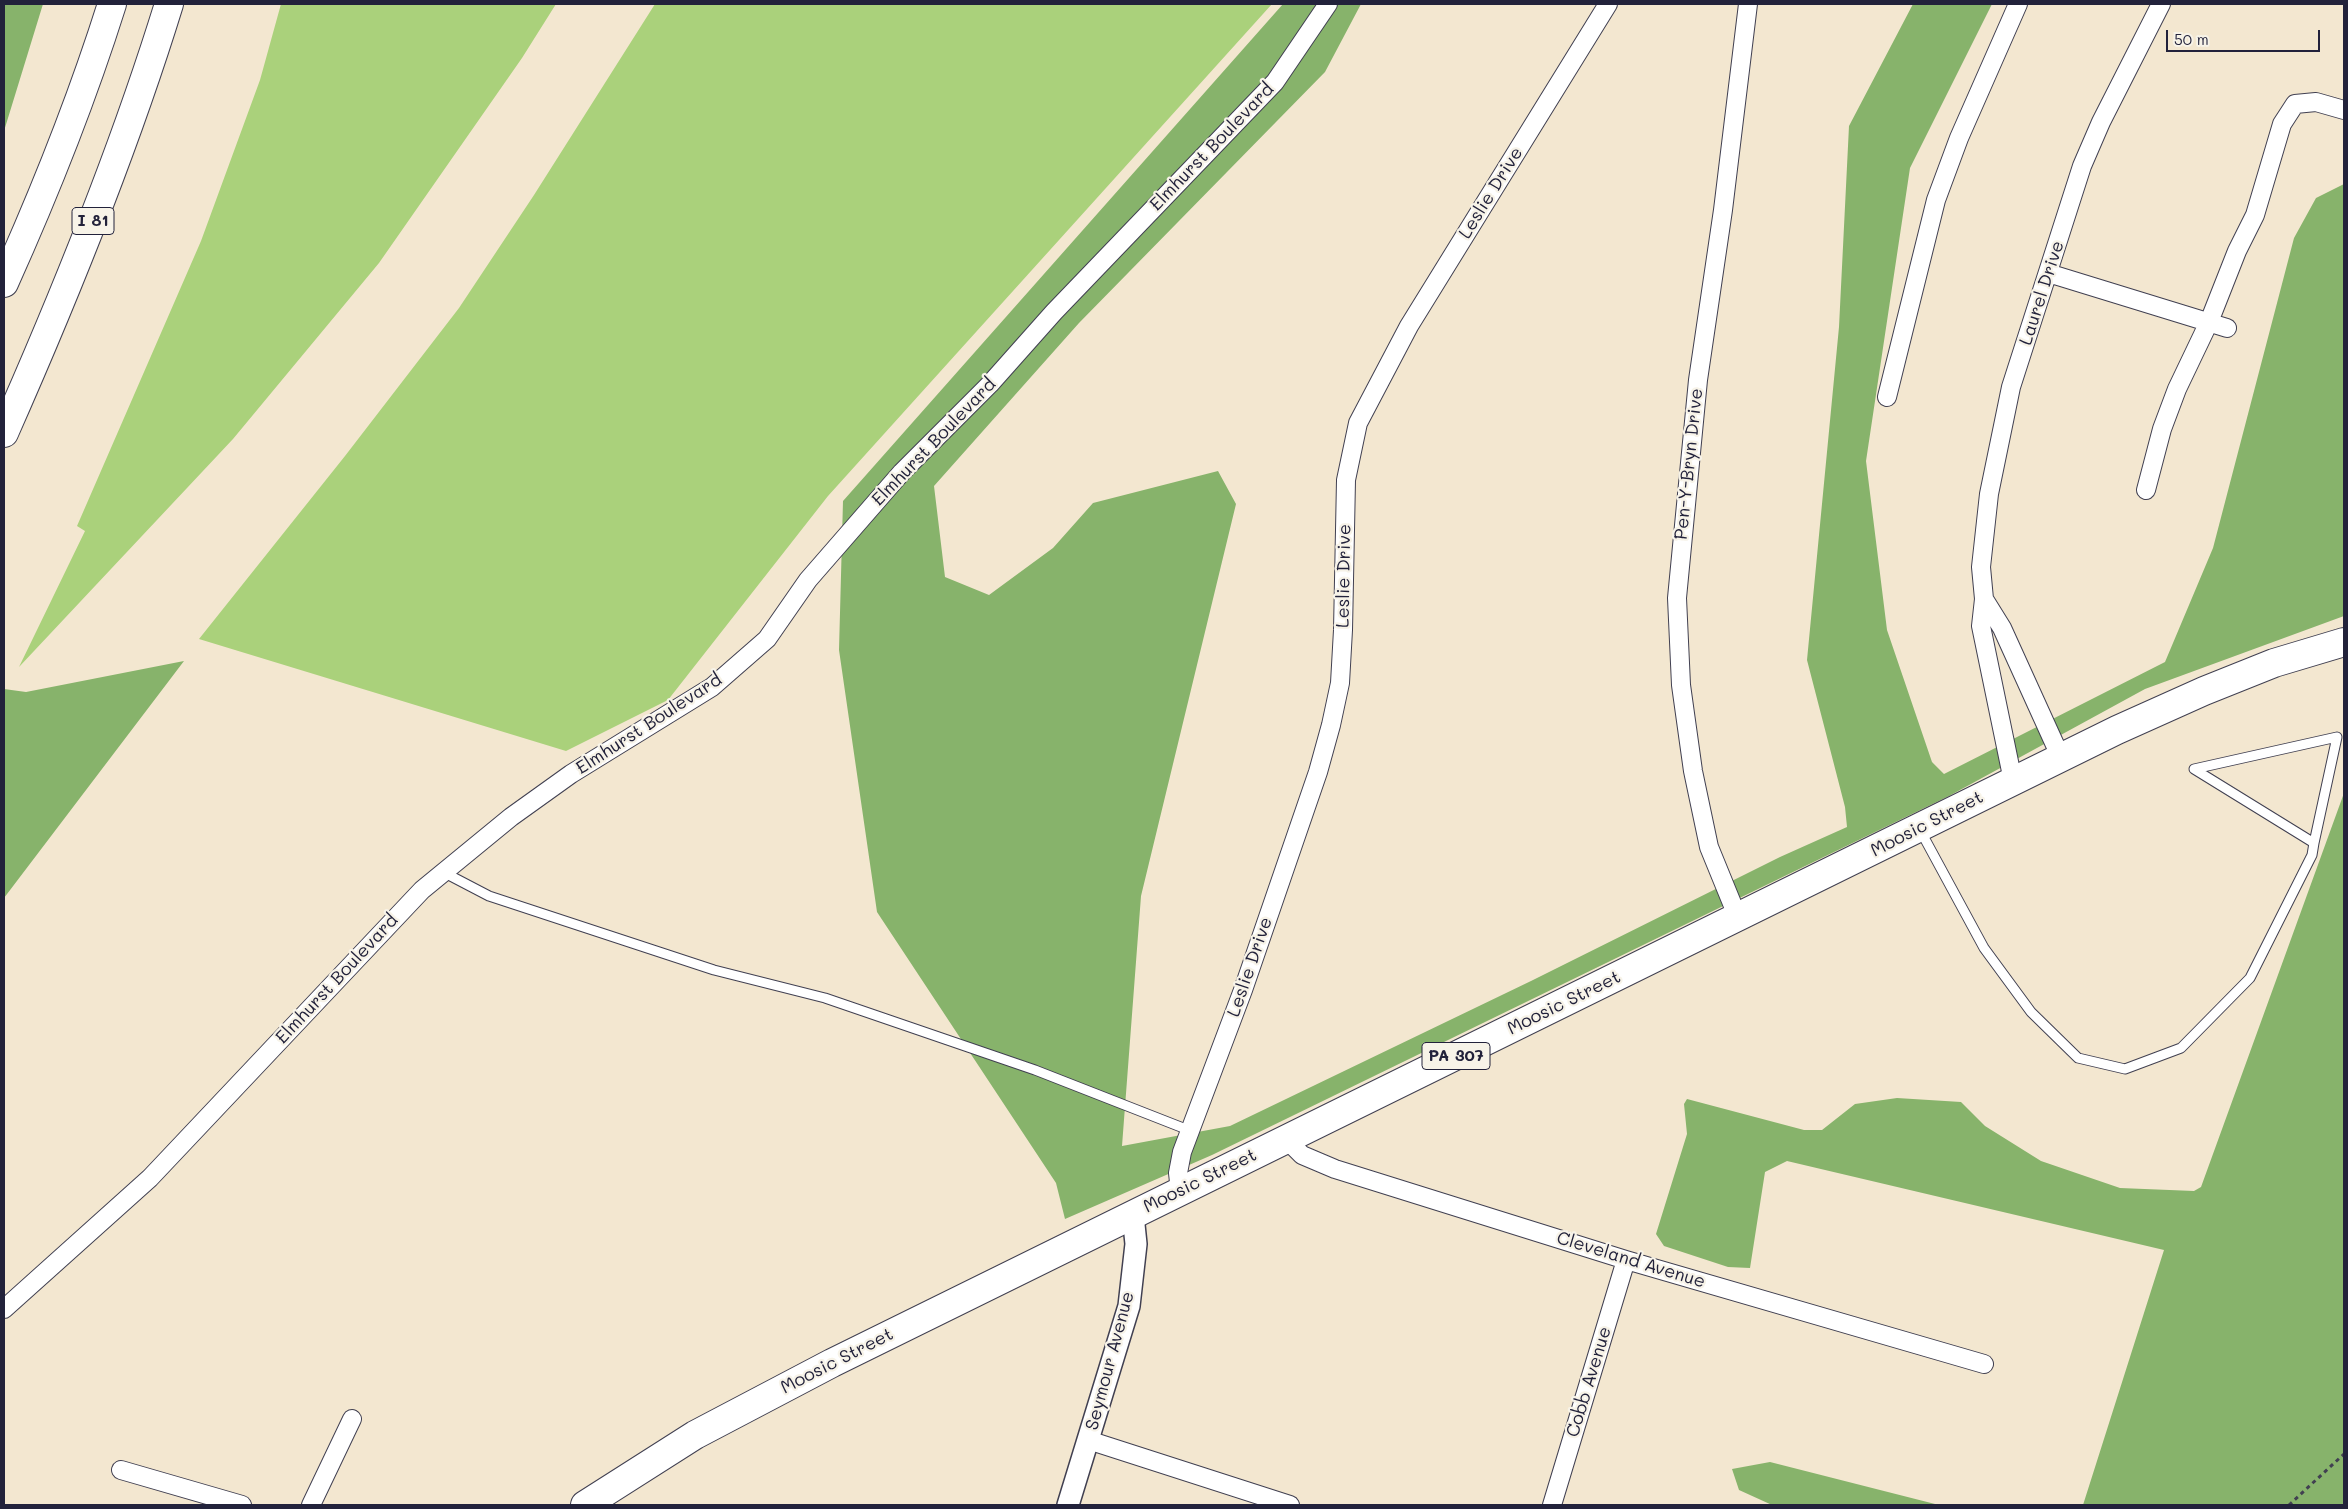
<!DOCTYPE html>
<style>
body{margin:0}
#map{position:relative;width:2348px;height:1509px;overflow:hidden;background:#f3e7d0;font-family:Mali,sans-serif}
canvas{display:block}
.frame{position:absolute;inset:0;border:5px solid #22223b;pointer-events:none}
.scale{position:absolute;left:2166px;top:30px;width:154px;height:22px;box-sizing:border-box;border:2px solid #22223b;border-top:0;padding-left:6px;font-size:15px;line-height:18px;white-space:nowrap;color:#22223b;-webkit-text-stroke:4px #f7f3e8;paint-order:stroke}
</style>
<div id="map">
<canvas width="2348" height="1509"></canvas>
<div class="frame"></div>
<div class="scale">50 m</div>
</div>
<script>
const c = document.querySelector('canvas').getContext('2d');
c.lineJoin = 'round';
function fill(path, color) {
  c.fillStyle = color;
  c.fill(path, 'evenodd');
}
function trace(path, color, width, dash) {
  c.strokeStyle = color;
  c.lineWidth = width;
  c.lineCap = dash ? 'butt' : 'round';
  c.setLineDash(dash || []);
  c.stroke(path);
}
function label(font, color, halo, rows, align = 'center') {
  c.font = font + ' Mali,sans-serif';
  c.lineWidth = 4.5;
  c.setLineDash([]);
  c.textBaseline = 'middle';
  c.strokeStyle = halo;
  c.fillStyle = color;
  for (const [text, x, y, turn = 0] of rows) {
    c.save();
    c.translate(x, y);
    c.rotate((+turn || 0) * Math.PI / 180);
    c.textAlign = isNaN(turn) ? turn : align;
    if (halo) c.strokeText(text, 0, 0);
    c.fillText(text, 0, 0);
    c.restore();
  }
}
const green = new Path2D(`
 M281 4H556L522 58 379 263 233 439 19 667 85 531 77 526 201 241 260 80Z
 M655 4H1272L828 496 668 700 566 751 199 639 345 456 459 308 534 195Z`);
const forest = new Path2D(`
 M4 4H43L4 131Z
 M1283 4H1361L1325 72 1079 323 934 486 945 577 989 595 1053 548 1093 503 1218 471 1236 504 1141 896 1122 1146 1230 1126 1531 981 1780 857 1847 827 1845 807 1807 660 1839 327 1849 126 1913 4H1992L1910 168 1866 461 1887 630 1932 762 1944 774 2165 662 2213 548 2294 238 2316 198 2344 184V616L2145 689 1949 796 1212 1155 1065 1219 1056 1183 877 912 839 650 843 501Z
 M184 661 4 898V689L26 692Z
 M2344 793V1505H2083L2164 1250 1787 1161 1765 1172 1750 1268 1728 1267 1664 1246 1656 1234 1687 1134 1684 1104 1687 1099 1804 1130H1822L1855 1104 1897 1098 1961 1102 1985 1126 2041 1161 2120 1188 2194 1191 2201 1187Z
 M1770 1462 1939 1505H1772L1739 1490 1732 1469Z`);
const path = new Path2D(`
 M2289 1505 2344 1454`);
const service = new Path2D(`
 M1920 830 1984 948 2031 1012 2078 1058 2125 1069 2181 1048 2250 978 2312 855 2314 843 2337 737 2194 769 2314 843
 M443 872 489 896 714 970 825 998 1035 1070 1191 1131`);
const minor = new Path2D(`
 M2048 273 2227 328
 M1887 397 1936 200 1959 138 2018 4
 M2146 490 2162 429 2177 389 2209 322 2237 251 2255 215 2282 124 2295 104 2316 102 2344 110
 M1984 599 2002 628 2061 758
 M2013 781 1981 626 1984 599 1981 567 1989 494 2011 387 2082 166 2101 122 2161 4
 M1738 918 1709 847 1693 771 1681 685 1677 598 1698 380 1723 210 1748 4
 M1286 1139 1302 1155 1335 1169 1626 1260 1984 1364
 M1180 1191 1178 1173 1182 1152 1243 990 1318 772 1331 725 1340 683 1343 630 1346 480 1358 423 1409 326 1608 4
 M4 1309 150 1178 422 890 511 817 571 774 712 687 767 639 808 580 902 472 990 384 1054 312 1275 82 1328 4
 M1088 1440 1290 1505
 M121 1470 242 1505
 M311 1505 352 1419
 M1552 1505 1626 1260`);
const tertiary = new Path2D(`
 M1068 1505 1129 1306 1136 1244 1133 1215`);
const primary = new Path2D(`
 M585 1505 695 1435 832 1363 2117 730 2204 691 2274 663 2344 642`);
const motorway = new Path2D(`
 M4 283C45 192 82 99 112 4
 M4 433C66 293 124 150 169 4`);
const shields = [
 [93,221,42],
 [1456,1056,68]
];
const shieldNames = [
 ["I 81",93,221],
 ["PA 307",1456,1056]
];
const streetNames = [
 ["Elmhurst Boulevard",1212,147,-46],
 ["Leslie Drive",1491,193,-58],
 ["Laurel Drive",2042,293,-72],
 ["Elmhurst Boulevard",934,442,-46],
 ["Pen-Y-Bryn Drive",1689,464,-84],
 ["Leslie Drive",1344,576,-89],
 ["Elmhurst Boulevard",649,724,-33],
 ["Moosic Street",1927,824,-27],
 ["Leslie Drive",1250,967,-71],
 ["Elmhurst Boulevard",337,979,-47],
 ["Moosic Street",1564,1003,-26],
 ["Moosic Street",1200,1181,-26],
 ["Cleveland Avenue",1631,1260,17],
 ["Moosic Street",837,1361,-27],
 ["Seymour Avenue",1110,1361,-75],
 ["Cobb Avenue",1589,1382,-73]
];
fill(green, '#aad17b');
fill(forest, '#87b36b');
trace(service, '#414051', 11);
trace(minor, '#414051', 20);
trace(tertiary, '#414051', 24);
trace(primary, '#414051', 30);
trace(motorway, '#414051', 30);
trace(path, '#414051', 3, [4, 4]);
trace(service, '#fff', 9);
trace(minor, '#fff', 18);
trace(tertiary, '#fff', 21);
trace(primary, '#fff', 28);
trace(motorway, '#fff', 28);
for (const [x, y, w] of shields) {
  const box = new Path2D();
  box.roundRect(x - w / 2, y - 13.5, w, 27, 4);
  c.fillStyle = '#f7f3e8';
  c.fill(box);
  trace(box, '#22223b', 1);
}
label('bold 16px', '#22223b', null, shieldNames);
label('18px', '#22223b', '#f7f3e8', streetNames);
</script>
